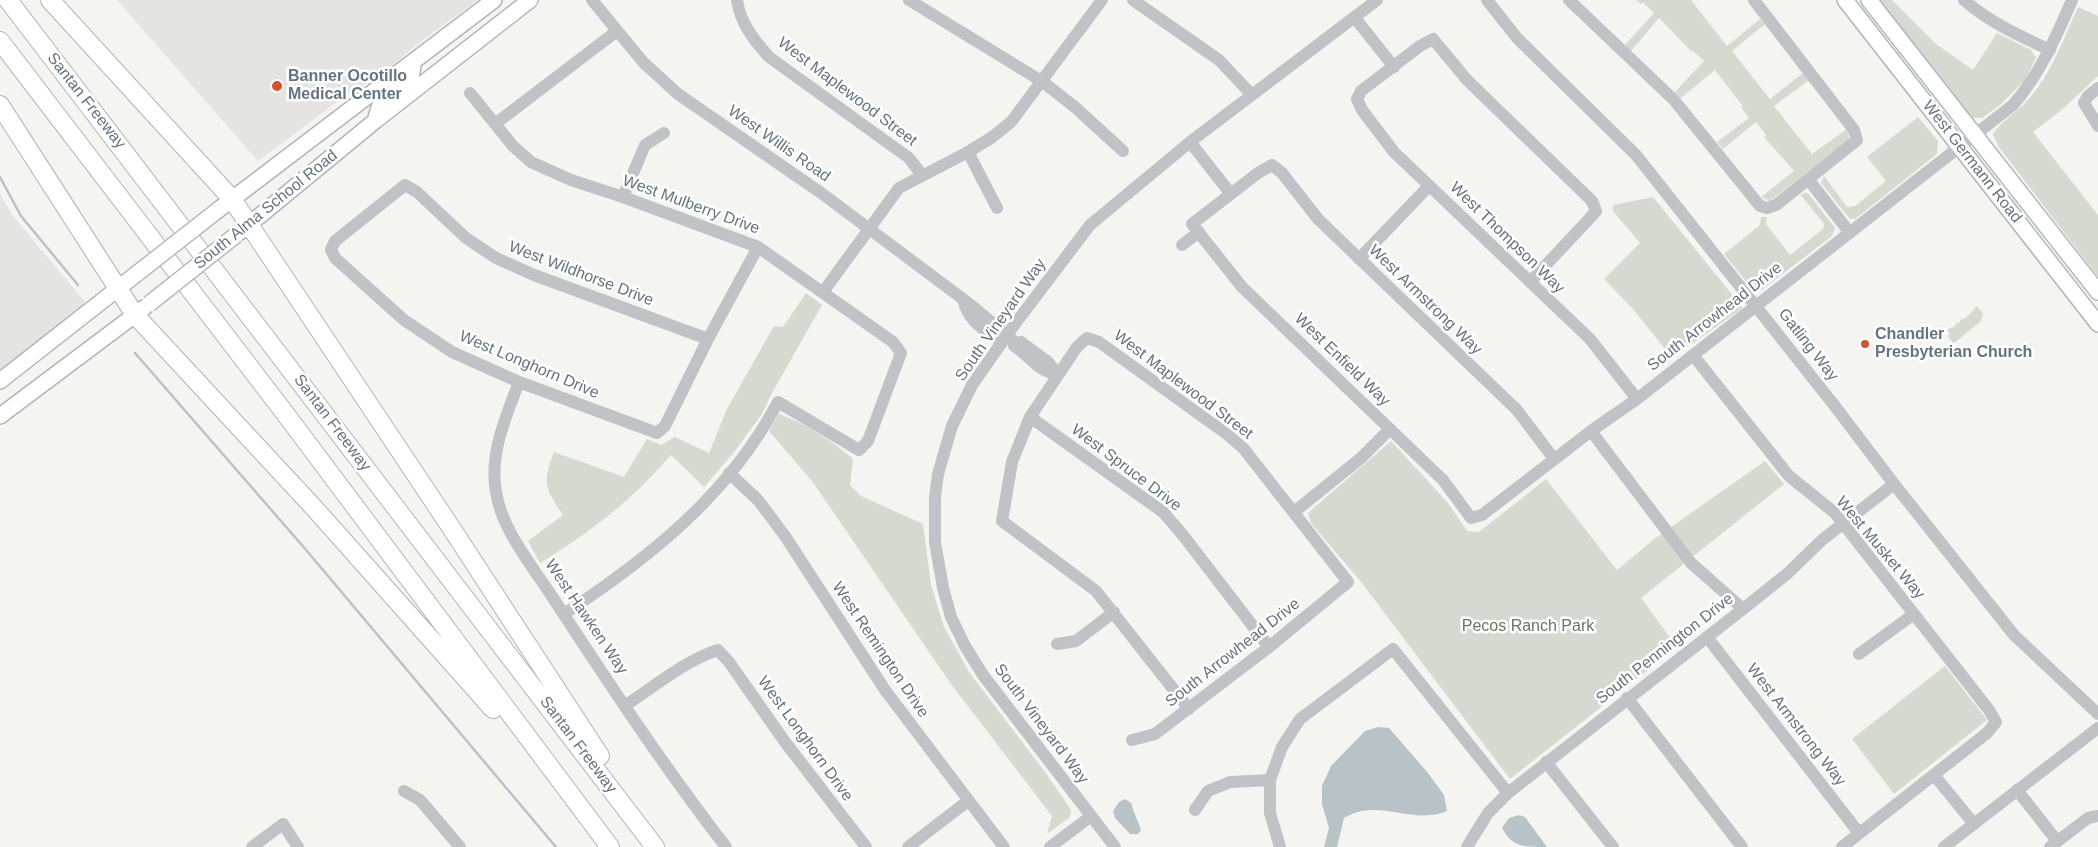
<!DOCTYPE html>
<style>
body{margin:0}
canvas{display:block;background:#f4f4f0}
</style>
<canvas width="2098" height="847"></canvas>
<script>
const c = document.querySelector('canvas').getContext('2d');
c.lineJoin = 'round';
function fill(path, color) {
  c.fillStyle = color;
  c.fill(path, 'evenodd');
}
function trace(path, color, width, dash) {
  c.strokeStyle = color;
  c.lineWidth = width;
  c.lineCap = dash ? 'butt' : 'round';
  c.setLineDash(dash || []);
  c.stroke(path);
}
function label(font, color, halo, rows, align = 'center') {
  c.font = font + ' Helvetica,sans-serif';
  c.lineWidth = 5;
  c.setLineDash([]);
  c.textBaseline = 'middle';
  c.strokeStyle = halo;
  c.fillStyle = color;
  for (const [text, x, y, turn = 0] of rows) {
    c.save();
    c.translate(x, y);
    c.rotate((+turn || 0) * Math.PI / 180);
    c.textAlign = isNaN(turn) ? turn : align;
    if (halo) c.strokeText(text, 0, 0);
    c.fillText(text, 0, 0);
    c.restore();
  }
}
const built = new Path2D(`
 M117 0H478L415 46 388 70 337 102 258 161Z
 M0 194 13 216 91 309 0 381Z`);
const green = new Path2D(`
 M1636 0H1691L1727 46 1760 19 1765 24 1732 51 1770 99 1803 73 1809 80 1774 106 1812 154 1847 129 1849 139 1770 201 1761 197 1794 171 1764 137 1766 135 1756 122 1723 149 1717 142 1749 118 1741 107 1742 105 1715 70 1681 98 1675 92 1704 61 1692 50 1691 51 1659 18 1631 51 1625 45 1654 13 1643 2 1641 4Z
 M1880 0H1892L1936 44 1973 70 1997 33 2031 50 2036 58 2025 80 2000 105 1982 118H1972Z
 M2078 7 2098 16V76L2064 108 2033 132 2098 215V277L1998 146 1993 134C2002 120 2015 114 2026 102 2051 75 2063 40 2078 7Z
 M1918 117 1938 141 1937 154 1855 219H1850L1821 183 1824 176 1847 207 1855 206 1886 181 1867 157Z
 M1808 193 1835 228 1832 236 1762 290H1753L1724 254 1760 225 1761 217H1767L1766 224 1790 255 1823 229 1824 224 1800 194Z
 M1653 197 1743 308 1672 358 1633 309 1604 279 1640 243 1613 211V205Z
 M806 293 822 305 772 393 762 414 735 451 704 487 671 455C631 501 591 532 540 563L528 541 563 515C545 488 542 483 554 452L624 477 647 439 661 445 675 437 709 453 727 409 774 326 783 327Z
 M1977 306 1983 314 1981 321 1953 344 1948 336 1950 334 1947 330 1952 327 1953 328 1958 322 1960 323V320L1966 318Z
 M779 414C806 424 831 440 853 459L850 485 861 496 923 524 931 585 944 627 969 672 1045 772 1071 810 1070 817 1047 834 1052 816 951 684 812 481 769 431Z
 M1391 441 1448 503 1467 531 1479 532 1546 479 1617 570 1654 539 1765 461 1784 484 1641 598 1677 647 1510 779 1361 582 1311 523 1308 513 1309 512Z
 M1945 666 1987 720 1894 794 1852 739Z`);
const water = new Path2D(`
 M1378 727 1389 728 1428 773 1444 795 1447 811C1416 824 1387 804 1358 812 1353 813 1348 816 1344 818L1337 847H1324L1329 828 1322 804V786L1331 766 1365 731Z
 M1125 799 1131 803C1134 813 1138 821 1141 830L1138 834H1130L1115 818 1113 811 1119 802Z
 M1519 815 1525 817 1547 847C1523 847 1512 847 1502 828L1509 818Z`);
const stream = new Path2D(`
 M0 177 21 216 78 285
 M135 353 307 551 556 847`);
const minor = new Path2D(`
 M592 0 643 62 678 94 824 195 971 305 1014 341V346C1033 358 1033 368 1058 375
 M737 0C740 23 754 40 769 57L909 158 922 175
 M909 0 1043 82 1076 108 1123 151
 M1133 0 1219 60 1252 95
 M1487 0 1517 38 1636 155 1834 405 1894 484 2014 635 2098 714
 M1569 0 1674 100 1760 206 1767 208 1776 205 1857 140 1854 130 1754 0
 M1964 0C1989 22 2020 36 2050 50
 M1355 18 1394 67
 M2098 88 2088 96 2084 103 2098 126
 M470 93 513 146 531 162 571 180 623 197 758 247 893 342 901 353 868 441 859 450 778 402C729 495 649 558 564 614
 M495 124 617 31
 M1190 142 1231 194
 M968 152 997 208
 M1808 179 1850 233
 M623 197 645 145 664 133
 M1182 245 1199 232
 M1359 259 1429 186
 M1530 282 1590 218 1596 211 1592 201 1467 80 1433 39 1420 46 1361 91 1357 99 1362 110 1394 152 1590 339 1637 399
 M823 292 899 188 968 152 991 138 1011 122 1102 0
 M963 299C968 322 984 329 1002 342
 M708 339 534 275 496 258 466 238 417 192 405 185 335 241 331 250 335 258 404 320 452 352 519 382 657 433 665 426 708 339 758 247
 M1021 342 1048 362 1058 375
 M1693 355 1789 476 1835 513 1989 710 1996 722 1987 733 1842 847
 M519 382C506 417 489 454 496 492 502 531 532 565 553 598 608 682 664 767 726 847
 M1030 417 1163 512 1182 534 1269 647
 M1591 431 1691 563 1743 609
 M1554 459 1517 410 1318 219 1282 173 1272 165 1258 173 1192 224 1242 287 1443 480 1471 518 1482 515 1591 431 1637 399 2013 105C2040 74 2056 37 2072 0
 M729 473 758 500 785 536 885 690 1004 847
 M1294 512 1361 458 1390 429
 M1707 637 1859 833
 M1057 644 1076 641 1114 612
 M1859 654 1914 614
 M1627 698 1742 847
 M626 705C655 686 684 661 718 650L729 662 785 742 866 847
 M1132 740 1155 734 1269 647 1348 582 1244 449 1228 435 1099 342 1087 338 1077 347 1030 417 1012 462 1002 521 1096 591 1189 709
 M1546 762 1613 847
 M1934 775 1974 824
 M2017 790 2057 841
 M404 791 420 800 460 847
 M1195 810 1208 791 1230 782 1270 780
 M252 847 283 824 298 847
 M908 847 968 801
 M1050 847 1090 817
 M1115 847 983 675 965 646 951 617 943 588 935 542V497L938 474 952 426 972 385 1012 328 1090 225 1190 142 1377 0
 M1280 847 1270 813V780L1282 747 1300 719 1393 649 1508 793
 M1467 847 1488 813 1508 793 1743 609 1788 573 1822 540 1894 484
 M1944 847 2098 728
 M2050 847 2088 818 2098 816`);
const major = new Path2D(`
 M1845 0 2098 324
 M1869 0 2098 292
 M375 121 380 104 410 78 412 73 413 64
 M218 210 494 0
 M240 232 375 121 530 0
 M0 381 139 272
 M0 416 144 308`);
const highway = new Path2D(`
 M8 0 655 847
 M50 0 232 199 452 529 600 756
 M0 41 287 416 610 847
 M0 105 135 315 316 510 493 709`);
const majorBridge = new Path2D(`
 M139 272 218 210
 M149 304 236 235`);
const markers = [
 [277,86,6,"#da502a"],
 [1865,344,5,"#da502a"]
];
const poiNames = [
 ["Banner Ocotillo",288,77],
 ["Medical Center",288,95],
 ["Chandler",1875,335],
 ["Presbyterian Church",1875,353]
];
const streetNames = [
 ["West Maplewood Street",847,92,37],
 ["Santan Freeway",86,101,52],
 ["West Willis Road",779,144,35],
 ["West Germann Road",1972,162,52],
 ["West Mulberry Drive",691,205,20],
 ["South Alma School Road",266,210,-39],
 ["West Thompson Way",1507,238,44],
 ["West Wildhorse Drive",581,274,21],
 ["West Armstrong Way",1425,300,44],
 ["South Arrowhead Drive",1715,317,-38],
 ["South Vineyard Way",1001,320,-55],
 ["Gatling Way",1808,345,52],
 ["West Enfield Way",1342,360,44],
 ["West Longhorn Drive",529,365,23],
 ["West Maplewood Street",1183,385,37],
 ["Santan Freeway",332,423,53],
 ["West Spruce Drive",1126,468,37],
 ["West Musket Way",1880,548,50],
 ["West Hawken Way",586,617,56],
 ["South Pennington Drive",1665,649,-38],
 ["West Remington Drive",880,650,56],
 ["South Arrowhead Drive",1233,653,-38],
 ["South Vineyard Way",1041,724,53],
 ["West Armstrong Way",1796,725,52],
 ["West Longhorn Drive",805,739,54],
 ["Santan Freeway",578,745,53]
];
const parkNames = [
 ["Pecos Ranch Park",1528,627]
];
fill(built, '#e4e5e3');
fill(green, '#d5dad1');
fill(water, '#b8c3c7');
trace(stream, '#b8c3c7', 2.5);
trace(major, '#b0b5b8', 18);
trace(highway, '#b0b4b7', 20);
trace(minor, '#bfc3c6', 12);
trace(major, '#fff', 15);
trace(highway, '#fff', 18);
trace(majorBridge, '#b0b5b8', 18, []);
trace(majorBridge, '#fff', 15);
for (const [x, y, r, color] of markers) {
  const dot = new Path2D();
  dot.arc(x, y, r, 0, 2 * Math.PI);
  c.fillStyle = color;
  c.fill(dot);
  trace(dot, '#fff', 2);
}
label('bold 16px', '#647480', '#fff', poiNames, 'left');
label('16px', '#647480', '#fff', streetNames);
label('16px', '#677763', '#fff', parkNames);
</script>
